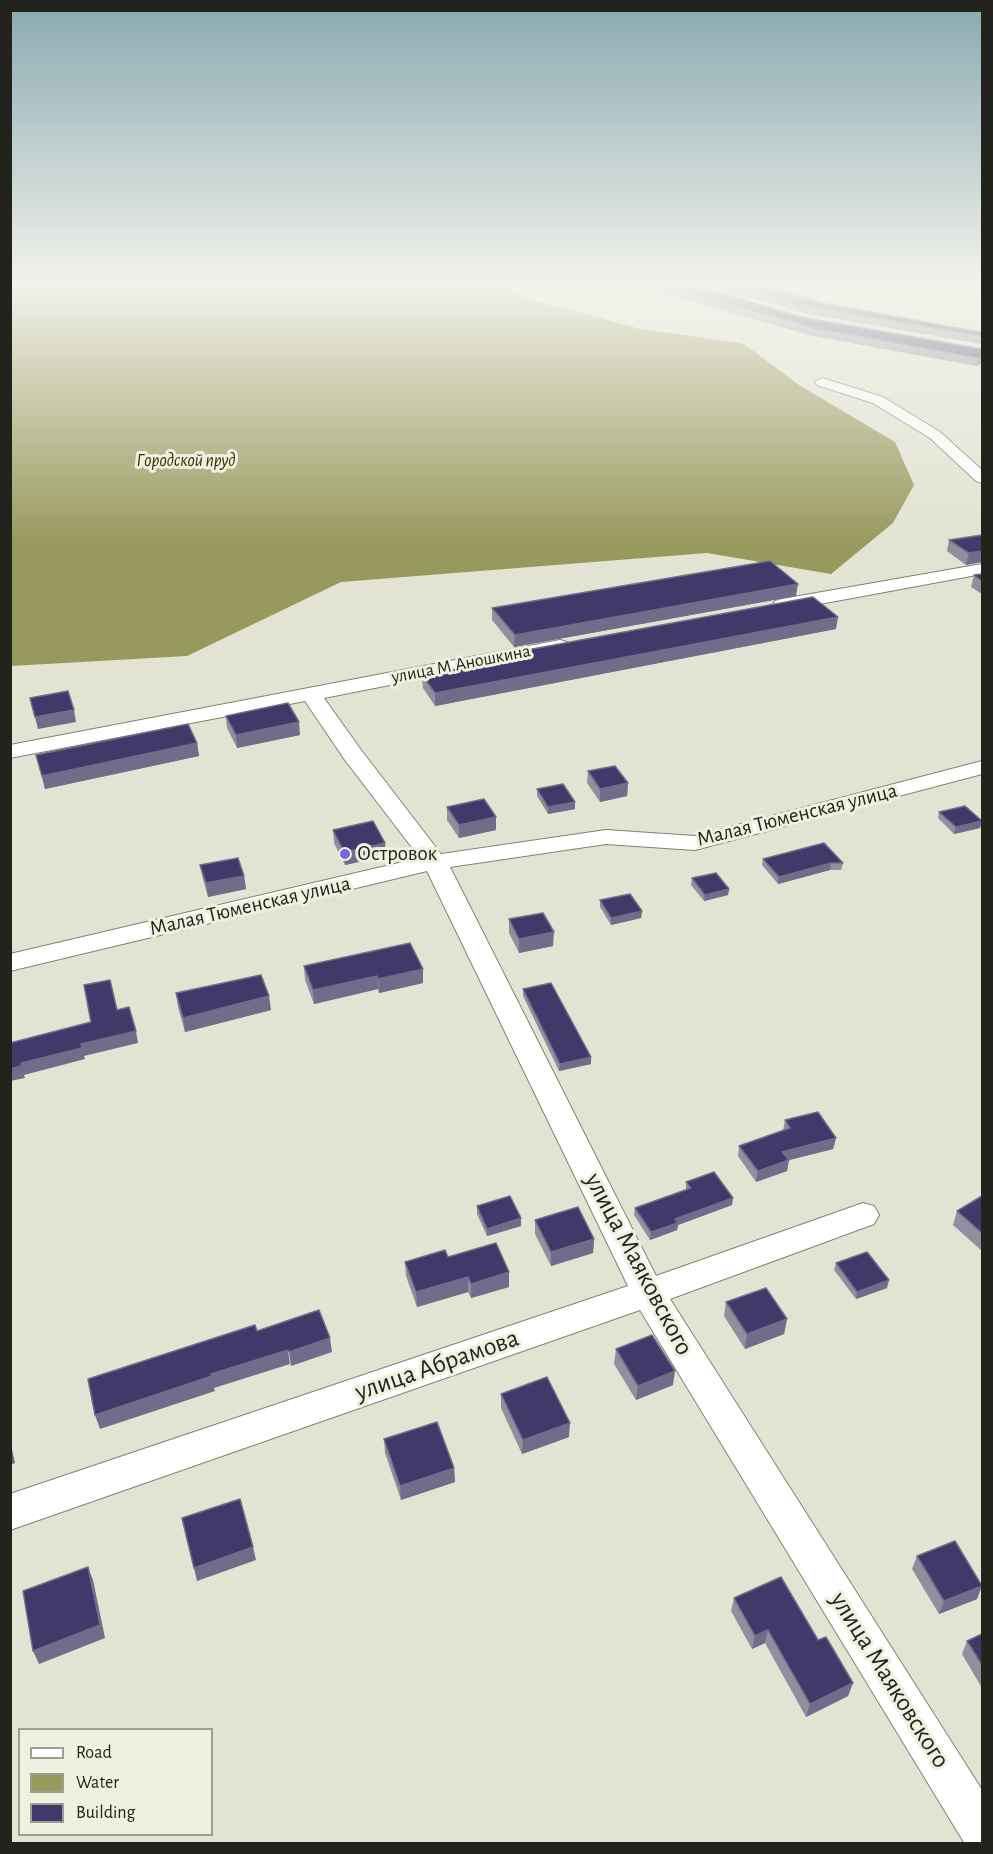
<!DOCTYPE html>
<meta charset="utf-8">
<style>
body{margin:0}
#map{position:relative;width:993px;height:1854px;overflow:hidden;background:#e2e3d2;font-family:"Alegreya Sans",sans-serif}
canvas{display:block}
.frame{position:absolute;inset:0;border:12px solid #23231d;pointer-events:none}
.legend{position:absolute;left:18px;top:1728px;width:195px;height:108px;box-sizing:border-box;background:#eff0df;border:2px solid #9d9e91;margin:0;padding:8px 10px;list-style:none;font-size:18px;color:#23231d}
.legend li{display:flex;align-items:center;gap:12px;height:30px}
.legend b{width:30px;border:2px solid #9d9e91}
</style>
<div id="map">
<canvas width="993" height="1854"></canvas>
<div class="frame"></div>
<ul class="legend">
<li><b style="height:8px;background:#fff"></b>Road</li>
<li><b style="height:16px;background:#98995d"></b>Water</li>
<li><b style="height:16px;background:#40396a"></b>Building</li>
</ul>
</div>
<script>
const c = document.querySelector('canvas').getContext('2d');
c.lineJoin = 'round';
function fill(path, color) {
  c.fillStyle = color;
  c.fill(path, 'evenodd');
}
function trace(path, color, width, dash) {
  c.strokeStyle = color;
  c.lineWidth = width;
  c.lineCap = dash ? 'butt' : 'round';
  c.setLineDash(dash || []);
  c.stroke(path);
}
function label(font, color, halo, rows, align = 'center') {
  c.font = font + ' "Alegreya Sans",sans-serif';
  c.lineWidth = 6;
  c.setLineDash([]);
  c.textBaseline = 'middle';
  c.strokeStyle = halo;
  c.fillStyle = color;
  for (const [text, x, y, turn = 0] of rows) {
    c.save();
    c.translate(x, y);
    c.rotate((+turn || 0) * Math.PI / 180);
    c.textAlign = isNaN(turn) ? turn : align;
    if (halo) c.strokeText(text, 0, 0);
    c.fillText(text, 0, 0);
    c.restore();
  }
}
const water = new Path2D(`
 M11 286H506L532 300 637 328 744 344 799 385 895 442 914 485 893 523 831 574 707 553 341 582 187 656 11 666Z`);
const minor = new Path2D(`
 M822 378 883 397 940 432 982 470V483L976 481 930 438 873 403 817 385 815 382Z
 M982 564V574L782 611 775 609 773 605 775 601 782 599Z
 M560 640 567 642 570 646 567 650 324 698 361 750 441 854 606 830 695 836 982 761V774L695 850 606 844 450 867 656 1276 863 1203 874 1206 879 1215 874 1224 670 1299 982 1790V1844H965L640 1310 10 1530V1494L628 1286 427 871 10 971V954L420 858 345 760 305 701 10 758V745Z`);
const wall = new Path2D(`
 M623 286H699L801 317 982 349V365L980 364 976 366 813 336 645 288 636 290Z
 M712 286H766L823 303 963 329 982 332V344L803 313Z
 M982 535V562L966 565 947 551 949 540Z
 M982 574V594L971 587 974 575Z
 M796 596 514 647 492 620V608Z
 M836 629 435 706 423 688 422 675 527 656V650Z
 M226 716 300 735 237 748 227 728Z
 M197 743 199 756 45 789 36 755Z
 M588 771 628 783 627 796 600 802 587 783Z
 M537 789 575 809 548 814 537 796Z
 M447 807 496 830 459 838 447 820Z
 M939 812 982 821 980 828 954 834 938 818Z
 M333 830 386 856 345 865 334 843Z
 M763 859 843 863 841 870H830L778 884 762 865Z
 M200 865 244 876 246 889 208 897 203 879Z
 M692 878 729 889 728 895 704 901 691 885Z
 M600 900 642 911 641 918 611 925 600 907Z
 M509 919 553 946 519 953 509 933Z
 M304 966 423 969V983L379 993 378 989 314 1004 305 980Z
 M523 989 591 1064 559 1071 523 996Z
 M176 993 271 1010 185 1032 178 1007Z
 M785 1120 836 1138 833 1149 789 1160 787 1171 756 1182 738 1156 739 1146 783 1131Z
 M686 1182 732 1205 678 1225 677 1230 650 1240 634 1215 635 1208 686 1190Z
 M982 1196V1251L953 1225 957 1211Z
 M477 1206 521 1226 487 1236 477 1214Z
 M535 1220 594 1239 593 1253 551 1266 535 1234Z
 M448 1257 509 1287 471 1298 468 1292 417 1307 406 1276 405 1262Z
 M836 1263 887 1288 856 1299 834 1270Z
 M726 1302 787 1319 784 1334 745 1349 724 1316Z
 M616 1349 673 1385 636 1400 614 1364Z
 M501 1394 569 1437 522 1454 501 1408Z
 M384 1439 454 1468 455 1482 401 1500 385 1453Z
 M917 1556 982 1585 977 1599 939 1614 912 1569Z
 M734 1598 818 1640 853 1683 848 1696 806 1717 765 1643 752 1649 731 1611Z
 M982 1634V1688L962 1654 967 1641Z`);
const shadedWall = new Path2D(`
 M636 286H645V288L636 290Z
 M981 357 980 364 976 366 978 358Z
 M982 551V562L966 565 969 553Z
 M798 584 796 596 514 647 515 635Z
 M838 617 836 629 435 706V693Z
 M74 710 76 722 38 729 35 717Z
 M299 722 300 735 237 748 236 735Z
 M197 743 199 756 45 789 42 776Z
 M628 783 627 796 600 802V789Z
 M575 802V809L548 814V807Z
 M496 817V830L459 838V825Z
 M982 821 980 828 954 834 956 827Z
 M385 843 386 856 345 865 344 852Z
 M831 863 830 870 778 884 779 877Z
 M244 876 246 889 208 897 206 883Z
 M729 889 728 895 704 901 705 895Z
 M642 911 641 918 611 925V918Z
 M554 932 553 946 519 953V939Z
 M423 969V983L379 993 378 979Z
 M377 976 378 989 314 1004 313 990Z
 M269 996 271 1010 185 1032 183 1018Z
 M136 1031 138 1043 84 1056 85 1059 24 1075 25 1078 10 1081V1069L21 1063 81 1044Z
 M591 1057V1064L559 1071 560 1064Z
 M836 1138 833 1149 789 1160 787 1171 756 1182 758 1171 782 1152Z
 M733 1198 732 1205 678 1225 677 1230 650 1240 651 1232 675 1219Z
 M521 1218V1226L487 1236V1229Z
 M594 1239 593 1253 551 1266V1252Z
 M509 1272V1287L471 1298V1284Z
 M468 1277V1292L417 1307 416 1292Z
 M889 1280 887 1288 856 1299 857 1292Z
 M787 1319 784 1334 745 1349 747 1334Z
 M330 1338 332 1352 291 1366 289 1352Z
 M288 1350 290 1364 214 1388 215 1391 100 1429 95 1415 211 1374Z
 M675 1371 673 1385 636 1400 638 1386Z
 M570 1423 569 1437 522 1454 523 1440Z
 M10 1440 15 1463 10 1465Z
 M454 1468 455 1482 401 1500 400 1486Z
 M253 1547 256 1560 197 1581 194 1568Z
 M88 1567 93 1580 105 1638 39 1664 33 1651Z
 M982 1586 977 1599 939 1614 944 1601Z
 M768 1630 765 1643 752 1649 755 1636Z
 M853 1683 848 1696 806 1717 810 1704Z`);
const building = new Path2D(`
 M662 286H699L801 317 982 349V357L978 358 814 328Z
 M736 286H766L823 303 963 329 982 332V336L803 306Z
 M982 535V551L969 553 949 540Z
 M770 561 798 584 515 635 492 608Z
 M982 574V581L974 575Z
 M813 597 838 617 435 693 422 675 531 655 527 650Z
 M68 691 74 710 35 717 30 698Z
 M288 703 299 722 236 735 226 716Z
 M188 724 197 743 42 776 36 755Z
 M615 766 628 783 600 789 588 771Z
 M563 784 575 802 548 807 537 789Z
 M484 799 496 817 459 825 447 807Z
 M965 806 982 821 956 827 939 812Z
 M373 821 385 843 344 852 333 830Z
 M824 843 843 863H831L779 877 763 859Z
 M238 858 244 876 206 883 200 865Z
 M716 873 729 889 705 895 692 878Z
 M630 894 642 911 611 918 600 900Z
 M543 913 554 932 519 939 509 919Z
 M410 943 423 969 378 979 377 976 313 990 304 966Z
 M261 975 269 996 183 1018 176 993Z
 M110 980 117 1010 129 1007 136 1031 81 1044 82 1048 21 1063V1066L10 1069V1043L91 1022 84 985Z
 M551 983 591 1057 560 1064 523 989Z
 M818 1112 836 1138 782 1152 789 1160 758 1171 739 1146 790 1128 785 1120Z
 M714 1172 733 1198 675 1219 678 1223 651 1232 635 1208 691 1188 686 1182Z
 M510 1196 521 1218 487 1229 477 1206Z
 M982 1196V1233L957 1211Z
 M578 1207 594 1239 551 1252 535 1220Z
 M496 1243 509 1272 471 1284 468 1277 416 1292 405 1262 445 1250 448 1257Z
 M867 1252 889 1280 857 1292 836 1263Z
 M766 1288 787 1319 747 1334 726 1302Z
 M319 1310 330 1338 289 1352 288 1350 211 1374 212 1376 95 1415 88 1379 255 1325 257 1331Z
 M652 1335 675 1371 638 1386 616 1349Z
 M547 1377 570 1423 523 1440 501 1394Z
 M437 1422 454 1468 400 1486 384 1439Z
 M240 1499 253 1547 194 1568 182 1518Z
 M955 1541 982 1586 944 1601 917 1556Z
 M88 1567 100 1625 33 1651 23 1591Z
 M781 1577 818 1640 826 1637 853 1683 810 1704 768 1630 755 1636 734 1598Z
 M982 1634V1665L967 1641Z`);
const markers = [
 [345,854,6,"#7c65e0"]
];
const farWaternames = [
 ["Городской пруд",186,461]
];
const farStreetnames = [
 ["улица М.Аношкина",461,664,-11]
];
const streetNames = [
 ["Малая Тюменская улица",797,815,-14],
 ["Малая Тюменская улица",250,906,-13]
];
const poiNames = [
 ["Островок",357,854]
];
const nearStreetnames = [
 ["улица Маяковского",639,1264,62],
 ["улица Абрамова",437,1365,-19],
 ["улица Маяковского",890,1680,58]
];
fill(water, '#98995d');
trace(minor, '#838374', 2);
fill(minor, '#fff');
fill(wall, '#918e9e');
fill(shadedWall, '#716c89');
fill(building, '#40396a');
trace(building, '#716c89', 1.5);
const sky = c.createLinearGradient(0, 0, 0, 545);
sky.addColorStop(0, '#88a9b0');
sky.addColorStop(0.52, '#f2f2eb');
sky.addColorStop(1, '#f2f2eb00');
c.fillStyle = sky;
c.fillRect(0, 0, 993, 545);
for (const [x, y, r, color] of markers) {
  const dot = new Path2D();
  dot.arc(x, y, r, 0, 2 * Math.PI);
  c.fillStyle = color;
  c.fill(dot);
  trace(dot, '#eff0df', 2);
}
label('italic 18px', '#323200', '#eff0df', farWaternames);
label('18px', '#23231d', '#eff0df', farStreetnames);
label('21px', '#23231d', '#eff0df', streetNames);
label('21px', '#23231d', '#eff0df', poiNames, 'left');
label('26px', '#23231d', '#eff0df', nearStreetnames);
</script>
